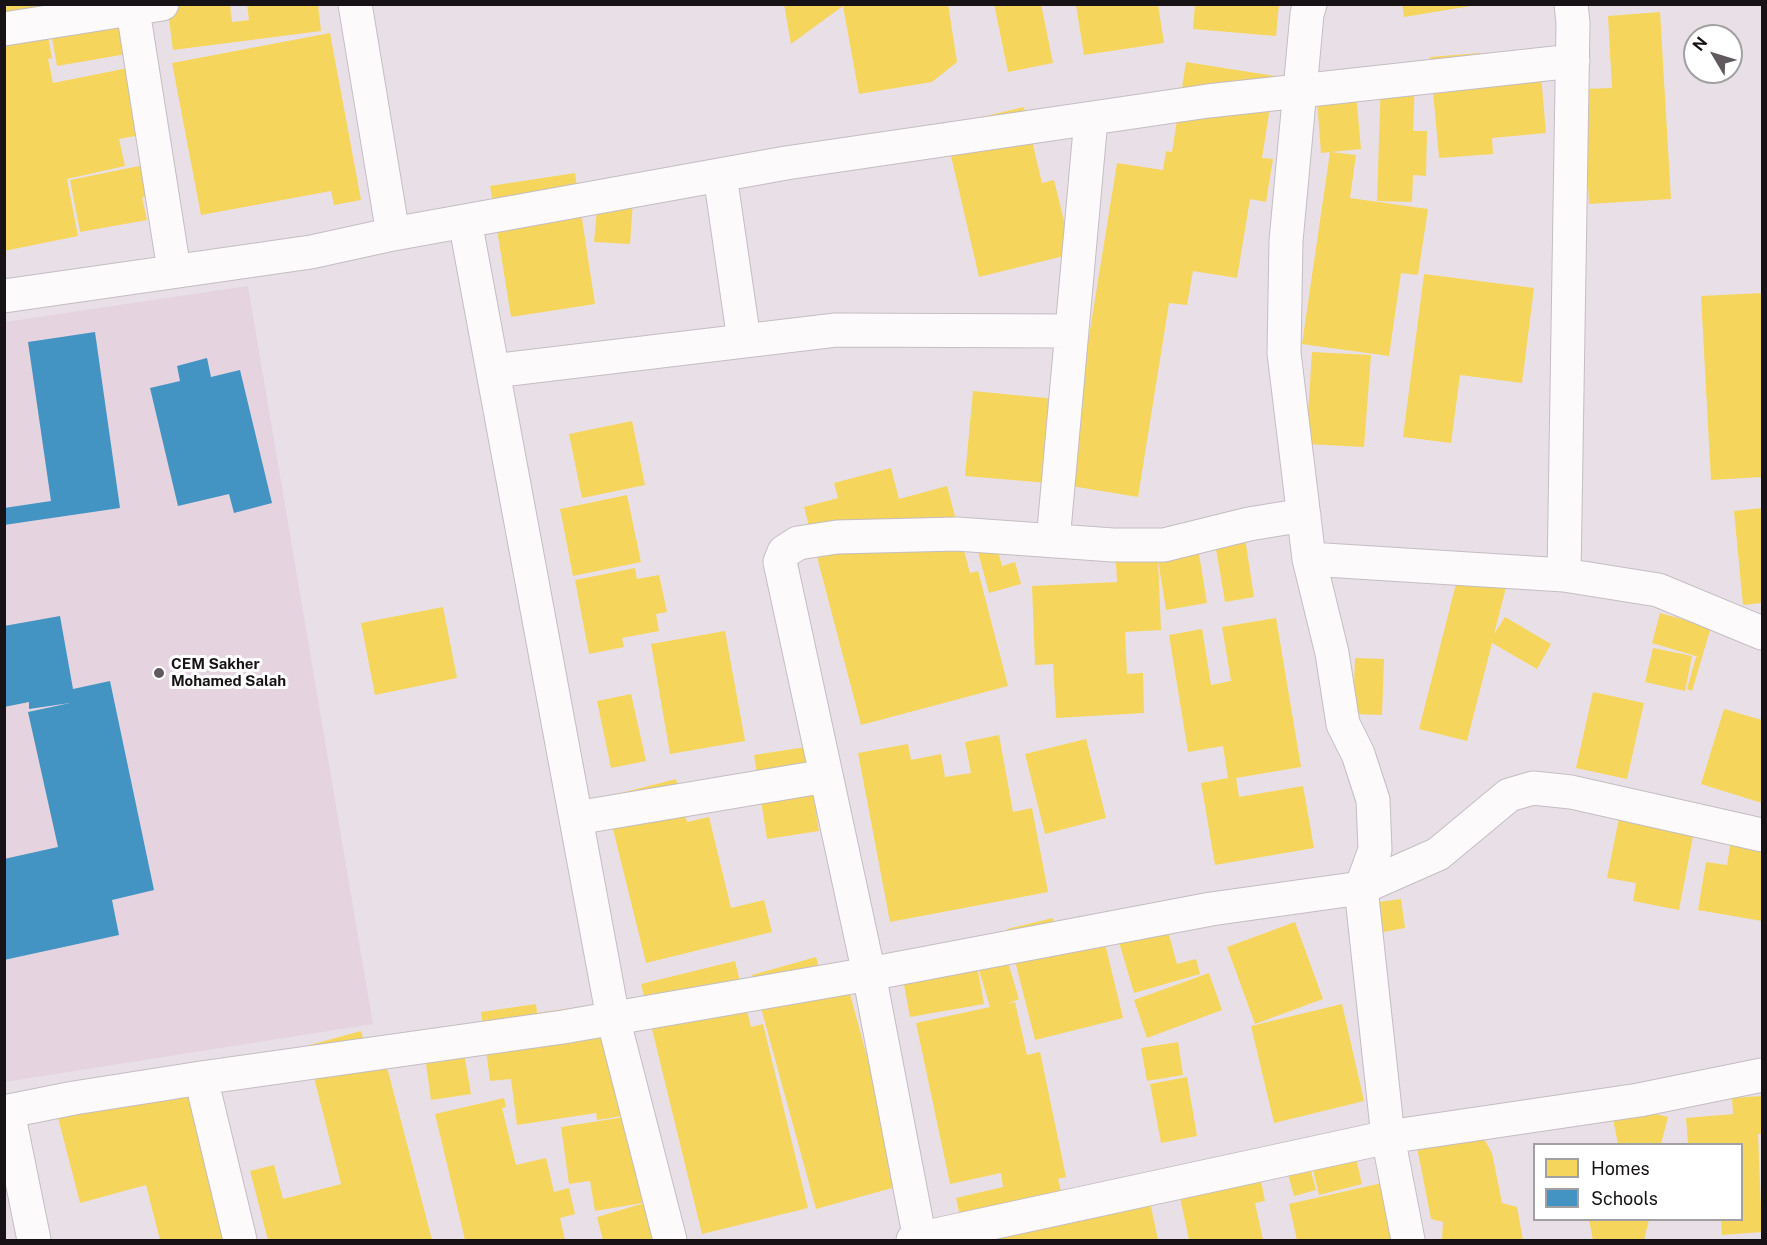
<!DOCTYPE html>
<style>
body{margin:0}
#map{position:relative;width:1767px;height:1245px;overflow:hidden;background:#e9e0e7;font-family:"Public Sans",sans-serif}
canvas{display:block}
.frame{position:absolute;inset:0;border:6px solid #171215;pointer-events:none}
.legend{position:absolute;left:1533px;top:1143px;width:210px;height:78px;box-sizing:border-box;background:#fff;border:2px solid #a2a0a1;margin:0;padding:8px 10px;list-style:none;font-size:18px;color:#171215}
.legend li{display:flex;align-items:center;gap:12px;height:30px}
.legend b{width:30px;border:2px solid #a2a0a1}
.north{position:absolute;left:1683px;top:24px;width:60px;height:60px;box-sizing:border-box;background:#fff;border:2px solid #a2a0a1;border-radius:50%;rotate:308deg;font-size:16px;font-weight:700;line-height:24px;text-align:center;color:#171215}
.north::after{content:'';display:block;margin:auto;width:21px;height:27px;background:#605a5e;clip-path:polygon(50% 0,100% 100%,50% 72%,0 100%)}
</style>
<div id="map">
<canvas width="1767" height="1245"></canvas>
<div class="frame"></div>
<ul class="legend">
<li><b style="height:16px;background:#f6d55c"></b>Homes</li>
<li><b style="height:16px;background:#4393c3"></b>Schools</li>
</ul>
<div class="north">N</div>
</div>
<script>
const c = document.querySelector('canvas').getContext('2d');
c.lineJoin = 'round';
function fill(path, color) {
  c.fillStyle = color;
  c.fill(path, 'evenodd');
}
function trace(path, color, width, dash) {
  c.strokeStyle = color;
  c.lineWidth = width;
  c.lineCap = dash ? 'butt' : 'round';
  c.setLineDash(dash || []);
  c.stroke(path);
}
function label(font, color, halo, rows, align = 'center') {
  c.font = font + ' "Public Sans",sans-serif';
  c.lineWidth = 6;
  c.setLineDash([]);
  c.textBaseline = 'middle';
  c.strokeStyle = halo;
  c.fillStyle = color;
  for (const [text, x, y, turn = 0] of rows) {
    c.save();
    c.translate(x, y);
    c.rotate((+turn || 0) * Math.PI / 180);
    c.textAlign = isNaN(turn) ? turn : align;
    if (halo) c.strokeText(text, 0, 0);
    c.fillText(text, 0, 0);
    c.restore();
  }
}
const built = new Path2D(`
 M248 286 373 1024 5 1082 4 322Z`);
const homes = new Path2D(`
 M17 4H42L52 58 48 59 53 83 128 68 141 135 119 139 125 166 67 179 78 236 4 251V7Z
 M46 4H130L138 52 57 66Z
 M167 4H230L232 22 249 20 247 4H318L321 31 173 50Z
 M784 4H948L957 62 932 82 859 94 843 6 791 44Z
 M994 4H1041L1053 63 1008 72Z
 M1195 4H1279L1276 36 1193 29Z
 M1402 4H1471V6L1404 17Z
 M1076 5H1158L1164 43 1084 55Z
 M1660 12 1671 199 1589 204 1583 89 1612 88 1608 16Z
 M330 33 361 200 334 205 331 191 201 215 172 63Z
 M1539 52 1546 133 1492 138 1493 154 1439 158 1430 57 1480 53V58Z
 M1186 62 1275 76 1262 158 1273 159 1266 202 1250 199 1237 278 1193 271 1187 305 1169 303 1138 497 1065 485 1117 163 1163 170 1166 151 1172 152Z
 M1354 71 1361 149 1331 152 1356 155 1350 198 1428 209 1418 275 1401 273 1389 356 1302 344 1330 152 1321 153 1315 74Z
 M1381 77 1415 78 1413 131H1427L1426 176 1413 175 1412 202 1377 201Z
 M1024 107 1042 183 1054 180 1072 254 979 277 944 126Z
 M154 163 160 193 142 197 147 220 80 232 70 180Z
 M575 173 595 304 511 317 490 186Z
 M598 198 633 201 630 244 594 242Z
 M1424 274 1534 288 1522 383 1460 375 1451 443 1403 437Z
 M1762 293V477L1711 480 1701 296Z
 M1312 352 1371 355 1364 447 1306 444Z
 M973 391 1056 399 1048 483 965 476Z
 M632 421 645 485 582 498 569 434Z
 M891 468 899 499 947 486 970 573 978 571 1008 686 861 725 804 507 838 498 834 483Z
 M627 495 641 562 573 576 560 509Z
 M1762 508V603L1743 605 1734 511Z
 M991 525 1002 566 1015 562 1021 584 989 593 972 530Z
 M1196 536 1207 603 1166 610 1158 560 1161 630 1125 632 1127 674 1143 673 1144 713 1056 718 1053 664 1035 665 1032 586 1117 582 1115 546Z
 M1245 538 1254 597 1225 602 1215 543Z
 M1461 564 1509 576 1494 634 1505 617 1551 644 1537 669 1492 643 1467 741 1419 729Z
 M635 568 637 579 659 575 667 612 656 614 659 631 622 638 624 647 589 654 575 580Z
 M443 607 457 678 375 695 361 623Z
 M1660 613 1711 627 1692 691 1687 689 1696 657H1699L1652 643Z
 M1276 618 1301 767 1236 778 1239 797 1303 786 1314 848 1215 865 1201 783 1228 778 1223 746 1188 752 1169 635 1202 629 1211 685 1231 681 1222 627Z
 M725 631 745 741 670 754 651 644Z
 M1653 648 1692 656 1685 691 1645 682Z
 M1355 658 1384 659 1382 715 1353 714Z
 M1593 692 1644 703 1627 779 1576 768Z
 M631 694 646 761 611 768 597 701Z
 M1724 709 1762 720V803L1701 784Z
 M999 735 1013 812 1032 808 1048 892 890 922 858 753 908 744 911 760 941 754 945 777 971 773 965 742Z
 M1086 739 1106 818 1045 834 1025 754Z
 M806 747 819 831 767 839 754 755Z
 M676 779 687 822 709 817 731 908 764 900 772 932 646 963 605 797Z
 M1619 818 1694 831 1679 910 1633 901 1636 883 1607 878Z
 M1732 834 1762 839V921L1698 910 1706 862 1727 865Z
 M1401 899 1405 928 1383 932 1379 902Z
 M1164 917 1177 964 1196 959 1200 974 1134 993 1116 932Z
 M1053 918 1057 934 1100 923 1123 1018 1035 1040 1007 929Z
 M1295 922 1323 999 1255 1024 1227 947Z
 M973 944 984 1004 910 1017 899 958Z
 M1004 949 1019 999 1007 1004 1015 1002 1027 1055 1040 1052 1066 1177 1058 1179 1061 1191 1144 1173 1158 1240H965L956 1198 1003 1187 1001 1173 950 1184 916 1023 990 1007 975 957Z
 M816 957 823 982 845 976 881 1108 914 1182 816 1209 752 975Z
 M735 961 751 1027 763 1024 808 1208 702 1234 641 984Z
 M1209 973 1222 1010 1147 1038 1134 1000Z
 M620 1001 635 1114 597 1120 596 1113 517 1125 511 1079 490 1081 481 1012 536 1004 537 1013Z
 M1342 1004 1364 1101 1274 1123 1251 1026Z
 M361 1031 368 1056 383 1052 432 1240H268L250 1171 274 1165 283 1199 341 1184 306 1046Z
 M461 1036 471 1094 431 1100 423 1042Z
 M1178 1042 1183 1075 1147 1081 1141 1048Z
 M1187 1077 1197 1136 1161 1143 1150 1084Z
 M199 1087 238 1240H160L146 1185 80 1203 54 1102Z
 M1762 1096V1134H1758L1762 1232 1722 1235 1721 1220H1742V1144H1688L1686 1118 1733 1114 1732 1098Z
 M504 1098 506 1107 502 1108 516 1165 546 1158 554 1192 569 1188 575 1214 560 1218 565 1240H465L435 1114Z
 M1632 1108 1668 1117 1661 1144H1618L1613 1119Z
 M631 1116 671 1240H603L597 1217 648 1202 595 1211 590 1181 569 1184 561 1127Z
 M1476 1125 1492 1153 1502 1203 1517 1207 1523 1240H1442L1443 1222 1431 1219 1415 1137Z
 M1352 1141 1362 1184 1319 1195 1309 1152Z
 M1255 1152 1265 1201 1255 1203 1263 1240H1189L1174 1169Z
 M1307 1157 1316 1190 1294 1196 1285 1163Z
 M1382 1183 1395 1240H1297L1289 1204Z
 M1589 1220H1649L1644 1240H1593Z`);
const schools = new Path2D(`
 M95 332 120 508 4 525V508L51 501 28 342Z
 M207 358 211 377 240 370 272 503 234 513 229 494 178 506 150 388 180 381 177 366Z
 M60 616 73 689 110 681 154 890 112 900 119 935 4 960V859L58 847 28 712 70 703 29 709V702L4 707V626Z`);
const minor = new Path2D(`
 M132 4 174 270
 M1310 4 1307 14 1286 241 1284 353 1309 559 1332 653 1343 724 1358 754 1373 800 1375 850 1361 888 1388 1137 1408 1240
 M4 29 162 4
 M720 175 744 340
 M465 221 613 1018 670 1240
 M393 234 786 163 1208 101 1573 61
 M4 296 311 252 393 234 355 4
 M493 371 836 330 1071 331
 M1053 541 1091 119
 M1309 559 1564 575 1658 590 1762 633
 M1564 575 1573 23 1571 4
 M576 818 826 776
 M201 1078 240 1240
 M4 1112 74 1098 201 1078 563 1027 869 974 1211 909 1361 888 1438 854 1509 795 1533 788 1571 792 1762 835
 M8 1112 34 1240
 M913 1240 1388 1137 1639 1100 1762 1075
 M920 1240 869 974 780 562 784 552 798 543 837 537 957 534 1113 545H1164L1249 524 1304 515`);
const markers = [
 [159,673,6,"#605a5e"]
];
const poiNames = [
 ["CEM Sakher",171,664],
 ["Mohamed Salah",171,681]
];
fill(built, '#e5d4e0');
fill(homes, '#f6d55c');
fill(schools, '#4393c3');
trace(minor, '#c4bdc2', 35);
trace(minor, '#fcfafb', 33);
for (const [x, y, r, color] of markers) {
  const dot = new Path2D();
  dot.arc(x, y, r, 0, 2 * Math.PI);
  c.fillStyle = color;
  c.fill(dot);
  trace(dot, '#fff', 2);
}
label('bold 15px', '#171215', '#fff', poiNames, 'left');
</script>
